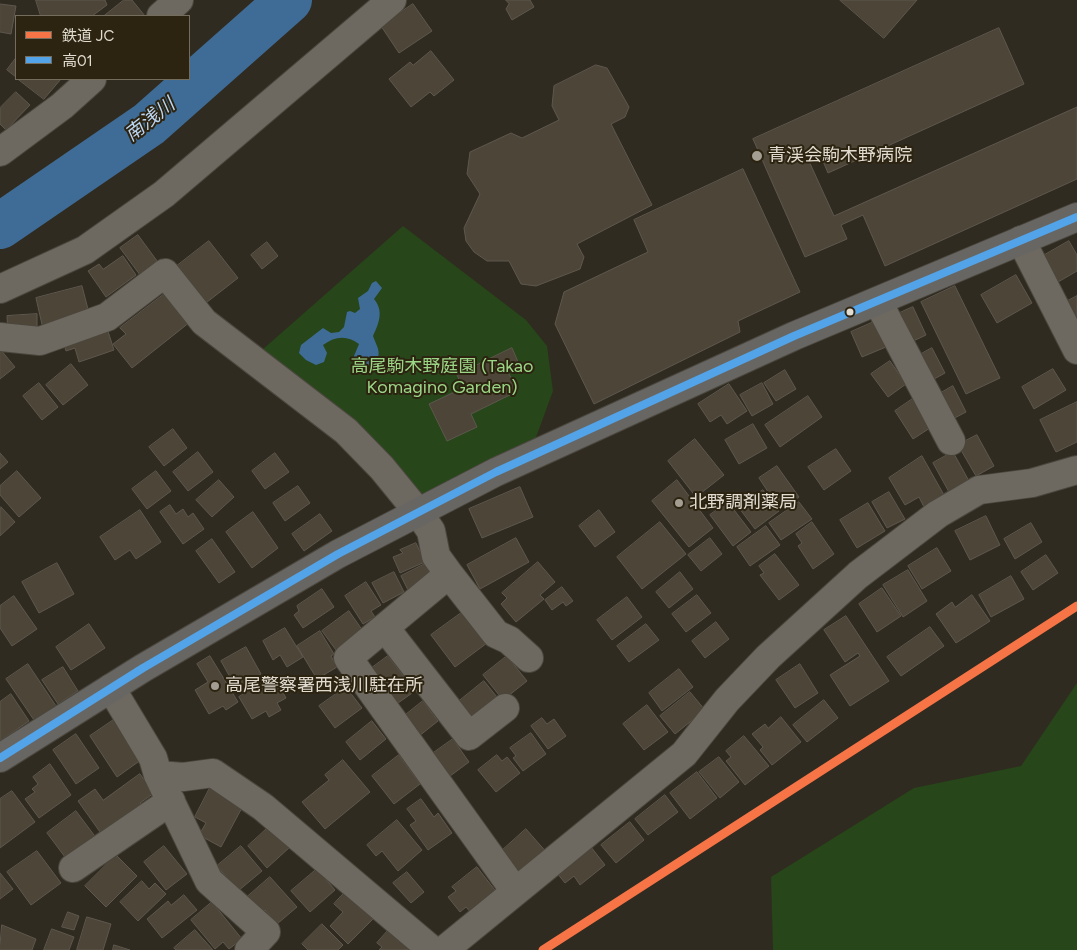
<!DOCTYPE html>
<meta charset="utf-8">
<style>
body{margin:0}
#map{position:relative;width:1077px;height:950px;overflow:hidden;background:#302b20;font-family:Figtree,"Noto Sans JP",sans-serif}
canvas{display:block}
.legend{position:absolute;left:15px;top:15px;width:175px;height:65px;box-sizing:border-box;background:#2c2310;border:1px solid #746d5d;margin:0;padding:6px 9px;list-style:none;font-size:15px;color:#e1dbd0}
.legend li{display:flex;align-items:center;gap:10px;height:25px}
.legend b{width:25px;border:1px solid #746d5d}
</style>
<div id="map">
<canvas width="1077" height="950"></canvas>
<ul class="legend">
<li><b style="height:6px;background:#f77446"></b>鉄道 JC</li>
<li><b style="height:6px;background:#53a3e8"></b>高01</li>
</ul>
</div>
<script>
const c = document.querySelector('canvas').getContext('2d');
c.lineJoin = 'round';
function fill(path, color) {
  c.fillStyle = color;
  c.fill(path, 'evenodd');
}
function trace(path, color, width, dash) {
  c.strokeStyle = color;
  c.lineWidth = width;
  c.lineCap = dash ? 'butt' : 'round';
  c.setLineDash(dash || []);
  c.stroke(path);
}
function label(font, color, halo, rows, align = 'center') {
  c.font = font + ' Figtree,"Noto Sans JP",sans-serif';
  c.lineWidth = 4;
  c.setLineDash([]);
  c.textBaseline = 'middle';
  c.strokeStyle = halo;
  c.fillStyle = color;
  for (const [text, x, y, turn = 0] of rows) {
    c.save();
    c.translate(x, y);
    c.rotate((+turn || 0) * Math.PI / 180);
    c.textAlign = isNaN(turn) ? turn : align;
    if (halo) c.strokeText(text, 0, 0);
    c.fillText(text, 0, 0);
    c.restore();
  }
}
const green = new Path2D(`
 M403 226 526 320 547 346 553 391 535 440 417 499 262 350Z
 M1077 683V950H773L771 877 914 788 1021 766Z`);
const water = new Path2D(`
 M376 281 382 288 374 299C384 311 379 323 373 336 377 347 384 356 372 364 366 367 364 369 357 369L354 356 359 344C347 335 335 336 323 345L327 353 324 362 316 365 306 360 299 353 301 345 323 328 331 333 339 332 344 327 347 312 350 311 355 313 360 309 358 298 368 291 372 283Z`);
const river = new Path2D(`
 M0 226 149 124 289 0`);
const building = new Path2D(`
 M36 0H105L107 5 92 16H41Z
 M124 0H132L145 16H104Z
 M506 0H530L534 7 512 20 506 9 509 4Z
 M840 0H917L884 38Z
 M0 4 16 6 11 34 0 32Z
 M413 4 432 31 399 53 381 26Z
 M999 28 1024 84 828 173 820 154 808 159 834 216 1077 107V179L885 266 863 215 841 225 847 239 805 257 753 139Z
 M431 51 454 80 434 96 430 92 411 107 389 79 410 62 413 65Z
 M16 58V77L7 70Z
 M596 65 607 68 629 107 625 117 611 124 652 205 577 244 584 257 580 269 536 286 521 284 509 261H487L474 252 466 241 464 228 480 194 467 174 470 152 511 133 522 138 559 120 552 106 554 86Z
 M18 79H61L44 99Z
 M16 92 30 105 6 130 0 124V108Z
 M743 169 800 292 738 321 740 332 594 404 555 324 564 292 648 252 634 220Z
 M138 235 163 269 146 283 120 248Z
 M209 241 238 278 202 306 173 269Z
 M1069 241 1077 255V271L1058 282 1043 256Z
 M267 242 278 256 262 269 251 255Z
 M123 256 136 275 106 297 88 271 99 264 103 269Z
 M1016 275 1032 303 997 323 981 295Z
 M82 286 90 317 43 329 36 298Z
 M955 286 1000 378 966 394 921 302Z
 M167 292 190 322 132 368 113 344 126 334 120 328Z
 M1077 296V327L1060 305Z
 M913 307 926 335 907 344 893 316Z
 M37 314V333L8 334 7 316Z
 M876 321 886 347 862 357 851 332Z
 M106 325 114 350 79 362 75 348 66 351 63 340Z
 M512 348 519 364 507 370 518 391 471 414 477 427 447 441 429 404 463 388 457 375Z
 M932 348 945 373 927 383 914 358Z
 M0 349 15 367 0 379Z
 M890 361 906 384 888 397 871 374Z
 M71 364 88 385 63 405 46 385Z
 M1053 369 1066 390 1034 409 1022 387Z
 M785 370 796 389 776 401 764 383Z
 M39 383 58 407 42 420 23 396Z
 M762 383 773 404 752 416 740 395Z
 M729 384 747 411 727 424 721 415 710 422 698 404Z
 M953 386 966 412 947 422 934 397Z
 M808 396 822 417 780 447 765 425Z
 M914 398 933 426 913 439 895 411Z
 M1077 402V442L1056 452 1040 420Z
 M753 424 767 448 739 464 725 440Z
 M173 429 187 448 164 466 149 447Z
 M977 435 994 466 976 476 958 445Z
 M695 439 724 475 696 497 668 461Z
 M836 449 851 471 824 490 808 467Z
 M198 452 213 472 188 491 173 472Z
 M953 452 969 481 949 492 933 463Z
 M0 453 8 462 0 469Z
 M275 453 289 472 265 489 252 471Z
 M922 456 944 495 924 507 919 497 905 505 889 478Z
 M777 466 799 497 780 510 759 478Z
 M17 471 41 498 19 517 0 495V486Z
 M156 471 171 491 147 509 132 489Z
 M219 480 234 497 212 517 196 500Z
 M677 480 713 528 689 547 652 501Z
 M298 486 310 503 285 521 273 503Z
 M520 487 533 517 482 538 469 509Z
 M763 490 779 511 755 529 739 508Z
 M889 492 905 519 887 528 872 502Z
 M728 502 751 532 733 546 710 515Z
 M799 502 812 519 781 540 769 523Z
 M868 503 885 531 857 548 840 520Z
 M170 505 176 514 183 509 188 517 193 513 204 529 183 544 160 512Z
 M1 507 15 522 0 536V508Z
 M140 510 161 542 136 559 130 550 115 560 100 537Z
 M599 510 615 532 595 547 579 526Z
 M253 512 278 548 252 568 226 532Z
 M320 514 332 531 304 551 292 534Z
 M986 516 1000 545 970 560 955 531Z
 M660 522 686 554 642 589 617 557Z
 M812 522 834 554 813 569 798 546 802 543 796 534Z
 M1031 523 1042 542 1015 559 1004 539Z
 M766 526 780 545 750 566 737 547Z
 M516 538 529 562 480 589 467 565Z
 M710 538 722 554 701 571 688 555Z
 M212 539 235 572 219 583 196 551Z
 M416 543 425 562 400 573 393 557 403 553 400 550Z
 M937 548 951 571 922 589 908 566Z
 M775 554 799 585 779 600 760 575 764 573 759 566Z
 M1046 555 1058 573 1033 590 1021 572Z
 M538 562 555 582 540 595 544 599 516 622 501 604 507 598 502 593Z
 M57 563 74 594 39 613 22 582Z
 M425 564 434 581 410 594 401 576Z
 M908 570 927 601 903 617 883 585Z
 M394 572 404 592 383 603 372 583Z
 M680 572 693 589 669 608 656 592Z
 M1011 576 1024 599 991 617 979 595Z
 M366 582 381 605 371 611 375 617 363 624 345 596Z
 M562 587 573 601 566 606 563 602 552 610 545 600Z
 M882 588 901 616 877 632 859 604Z
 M322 589 334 607 303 628 294 615 299 611 297 606Z
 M697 595 711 613 686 632 672 614Z
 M972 595 990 621 956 643 936 614 952 602 955 607Z
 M14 596 37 629 12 646 0 628V606Z
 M627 597 642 617 612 640 597 620Z
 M349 611 363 631 336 650 322 631Z
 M464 611 487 643 455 667 431 635Z
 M846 616 889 681 850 706 830 675 860 656 858 653 845 662 824 630Z
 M716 622 729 639 705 658 692 641Z
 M89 624 105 648 71 670 56 647Z
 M646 624 659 640 629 662 617 646Z
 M930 627 944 646 901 676 887 657Z
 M285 628 303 657 287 667 280 655 273 660 263 641Z
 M320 631 334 654 331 656 337 667 317 679 297 646Z
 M246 647 261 674 236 688 221 661Z
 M210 656 238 702 226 710 223 706 209 714 195 690 208 682 197 664Z
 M388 656 415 691 391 708 365 673Z
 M507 656 527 681 503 700 483 675Z
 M28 664 58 709 36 723 6 679Z
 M800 664 818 693 795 708 776 680Z
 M63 667 78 691 58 704 42 680Z
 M679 669 693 687 662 711 649 693Z
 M274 676 286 698 277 703 281 710 269 717 266 711 252 719 239 697Z
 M484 681 501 702 475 723 458 702Z
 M346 687 362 708 335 728 319 706Z
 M690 692 705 710 675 734 660 716Z
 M11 694 29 721 0 741V702Z
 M824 700 838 718 807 742 793 725Z
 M423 701 438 721 414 740 398 721Z
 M647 705 668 732 644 750 623 724Z
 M118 717 145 757 117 777 90 736Z
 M781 717 801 742 772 765 760 750 763 747 752 734 765 724 768 728Z
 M542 718 547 724 554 719 566 736 548 749 531 726Z
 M372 721 386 739 360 760 346 742Z
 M531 733 546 754 523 771 513 758 516 756 510 748Z
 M76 734 99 768 76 784 53 750Z
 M744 736 769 766 745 785 726 761 731 757 726 751Z
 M453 739 469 762 442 782 425 759Z
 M399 755 420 784 394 804 372 776Z
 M497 755 502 761 507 757 520 773 496 792 478 770Z
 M719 757 739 782 720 798 699 772Z
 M343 760 370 792 325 829 302 802 329 780 325 775Z
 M50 764 71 795 39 818 25 799 35 792 32 789 38 784 33 777Z
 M697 772 717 798 690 819 670 793Z
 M140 774 154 793 140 803 142 805 105 839 78 801 95 789 103 800Z
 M212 784 245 802 221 847 199 835 206 823 195 817Z
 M12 791 35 822 0 848V799Z
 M665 795 678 812 648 835 635 819Z
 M421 799 434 817 438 813 452 833 428 850 410 825 416 821 407 809Z
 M76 811 97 839 68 861 47 833Z
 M397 820 422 850 398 871 382 851 376 856 367 845Z
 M630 822 644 840 616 863 601 845Z
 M271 825 290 847 267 868 248 846Z
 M526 829 548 854 518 881 496 856Z
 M164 846 187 874 166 890 144 862Z
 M241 846 262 871 238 891 217 866Z
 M591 847 605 865 580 885 574 876 565 883 557 873Z
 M37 851 61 883 31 905 7 872Z
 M116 855 137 876 106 907 85 886Z
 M477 867 498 894 472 914 466 907 460 912 448 897 456 891 452 887Z
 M317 869 335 890 310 912 291 891Z
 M407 872 424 892 411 903 393 883Z
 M0 873 13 889 0 899Z
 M270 877 297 907 277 924 265 910 261 914 246 898Z
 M142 881 149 889 155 883 166 894 138 921 120 902Z
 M347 890 375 917 348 944 330 926 343 912 334 904Z
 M184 895 197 910 162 938 147 919 168 901 171 905Z
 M212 902 242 939 229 949 223 942 215 949 191 920Z
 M68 912 79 916 74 930 62 927Z
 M87 917 111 924 103 950H77Z
 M322 924 343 945 338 950H308L302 944Z
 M2 925 36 939 32 950H0Z
 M392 926 419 950H379L382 947 377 943Z
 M52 929 74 937 69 950H44Z
 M195 930 213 950H176L174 948Z
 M114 945 130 950H113Z`);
const minor = new Path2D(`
 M161 16 179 0
 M0 152 62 106 92 79
 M1021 240 1077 350
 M0 289 85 250 164 194 392 0
 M878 302 951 441
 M0 337 40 341 107 317 165 273 204 322 346 431 382 468 418 512 431 531 436 556 449 574 348 658 515 891
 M449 574 496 634 509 640 529 658
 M386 629 469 736 505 708
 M111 688 153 758 158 775 209 881 266 932 249 950
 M158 775 183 777 213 773 263 807 432 950
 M73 868 171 801
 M444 950 684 754 727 700 768 657 858 575 938 514 979 490 1032 483 1077 470`);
const major = new Path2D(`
 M0 758 143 668 338 554 496 472 794 336 1077 217`);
const bus1 = new Path2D(`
 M0 758 143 668 338 554 496 472 794 336 1077 217`);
const rail1 = new Path2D(`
 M543 950 1077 606`);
const markers = [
 [757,156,6,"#a39d92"],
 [850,312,4.5,"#e1dbd0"],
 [679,503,5,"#a39d92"],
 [215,686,5,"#a39d92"]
];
const poiNames = [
 ["青渓会駒木野病院",768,156],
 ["北野調剤薬局",689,503],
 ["高尾警察署西浅川駐在所",225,686]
];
const parkNames = [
 ["高尾駒木野庭園 (Takao",442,367],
 ["Komagino Garden)",442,388]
];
const waterNames = [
 ["南浅川",150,120,-38]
];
fill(green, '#274619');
fill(water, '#3f6c96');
trace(river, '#3f6c96', 46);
fill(building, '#4d4537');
trace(building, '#5d574e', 1);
trace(minor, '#4b473e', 30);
trace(major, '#4b473e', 30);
trace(minor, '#6d6961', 28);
trace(major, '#676663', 28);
trace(bus1, '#53a3e8', 8);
trace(rail1, '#f77446', 9);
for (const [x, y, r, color] of markers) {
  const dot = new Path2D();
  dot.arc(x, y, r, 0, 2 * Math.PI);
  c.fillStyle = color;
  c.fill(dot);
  trace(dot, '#2c2310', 2);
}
label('18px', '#e1dbd0', '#2c2310', poiNames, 'left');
label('18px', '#9bd687', '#2c2310', parkNames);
label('italic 19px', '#bbd6f3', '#2c2310', waterNames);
</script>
